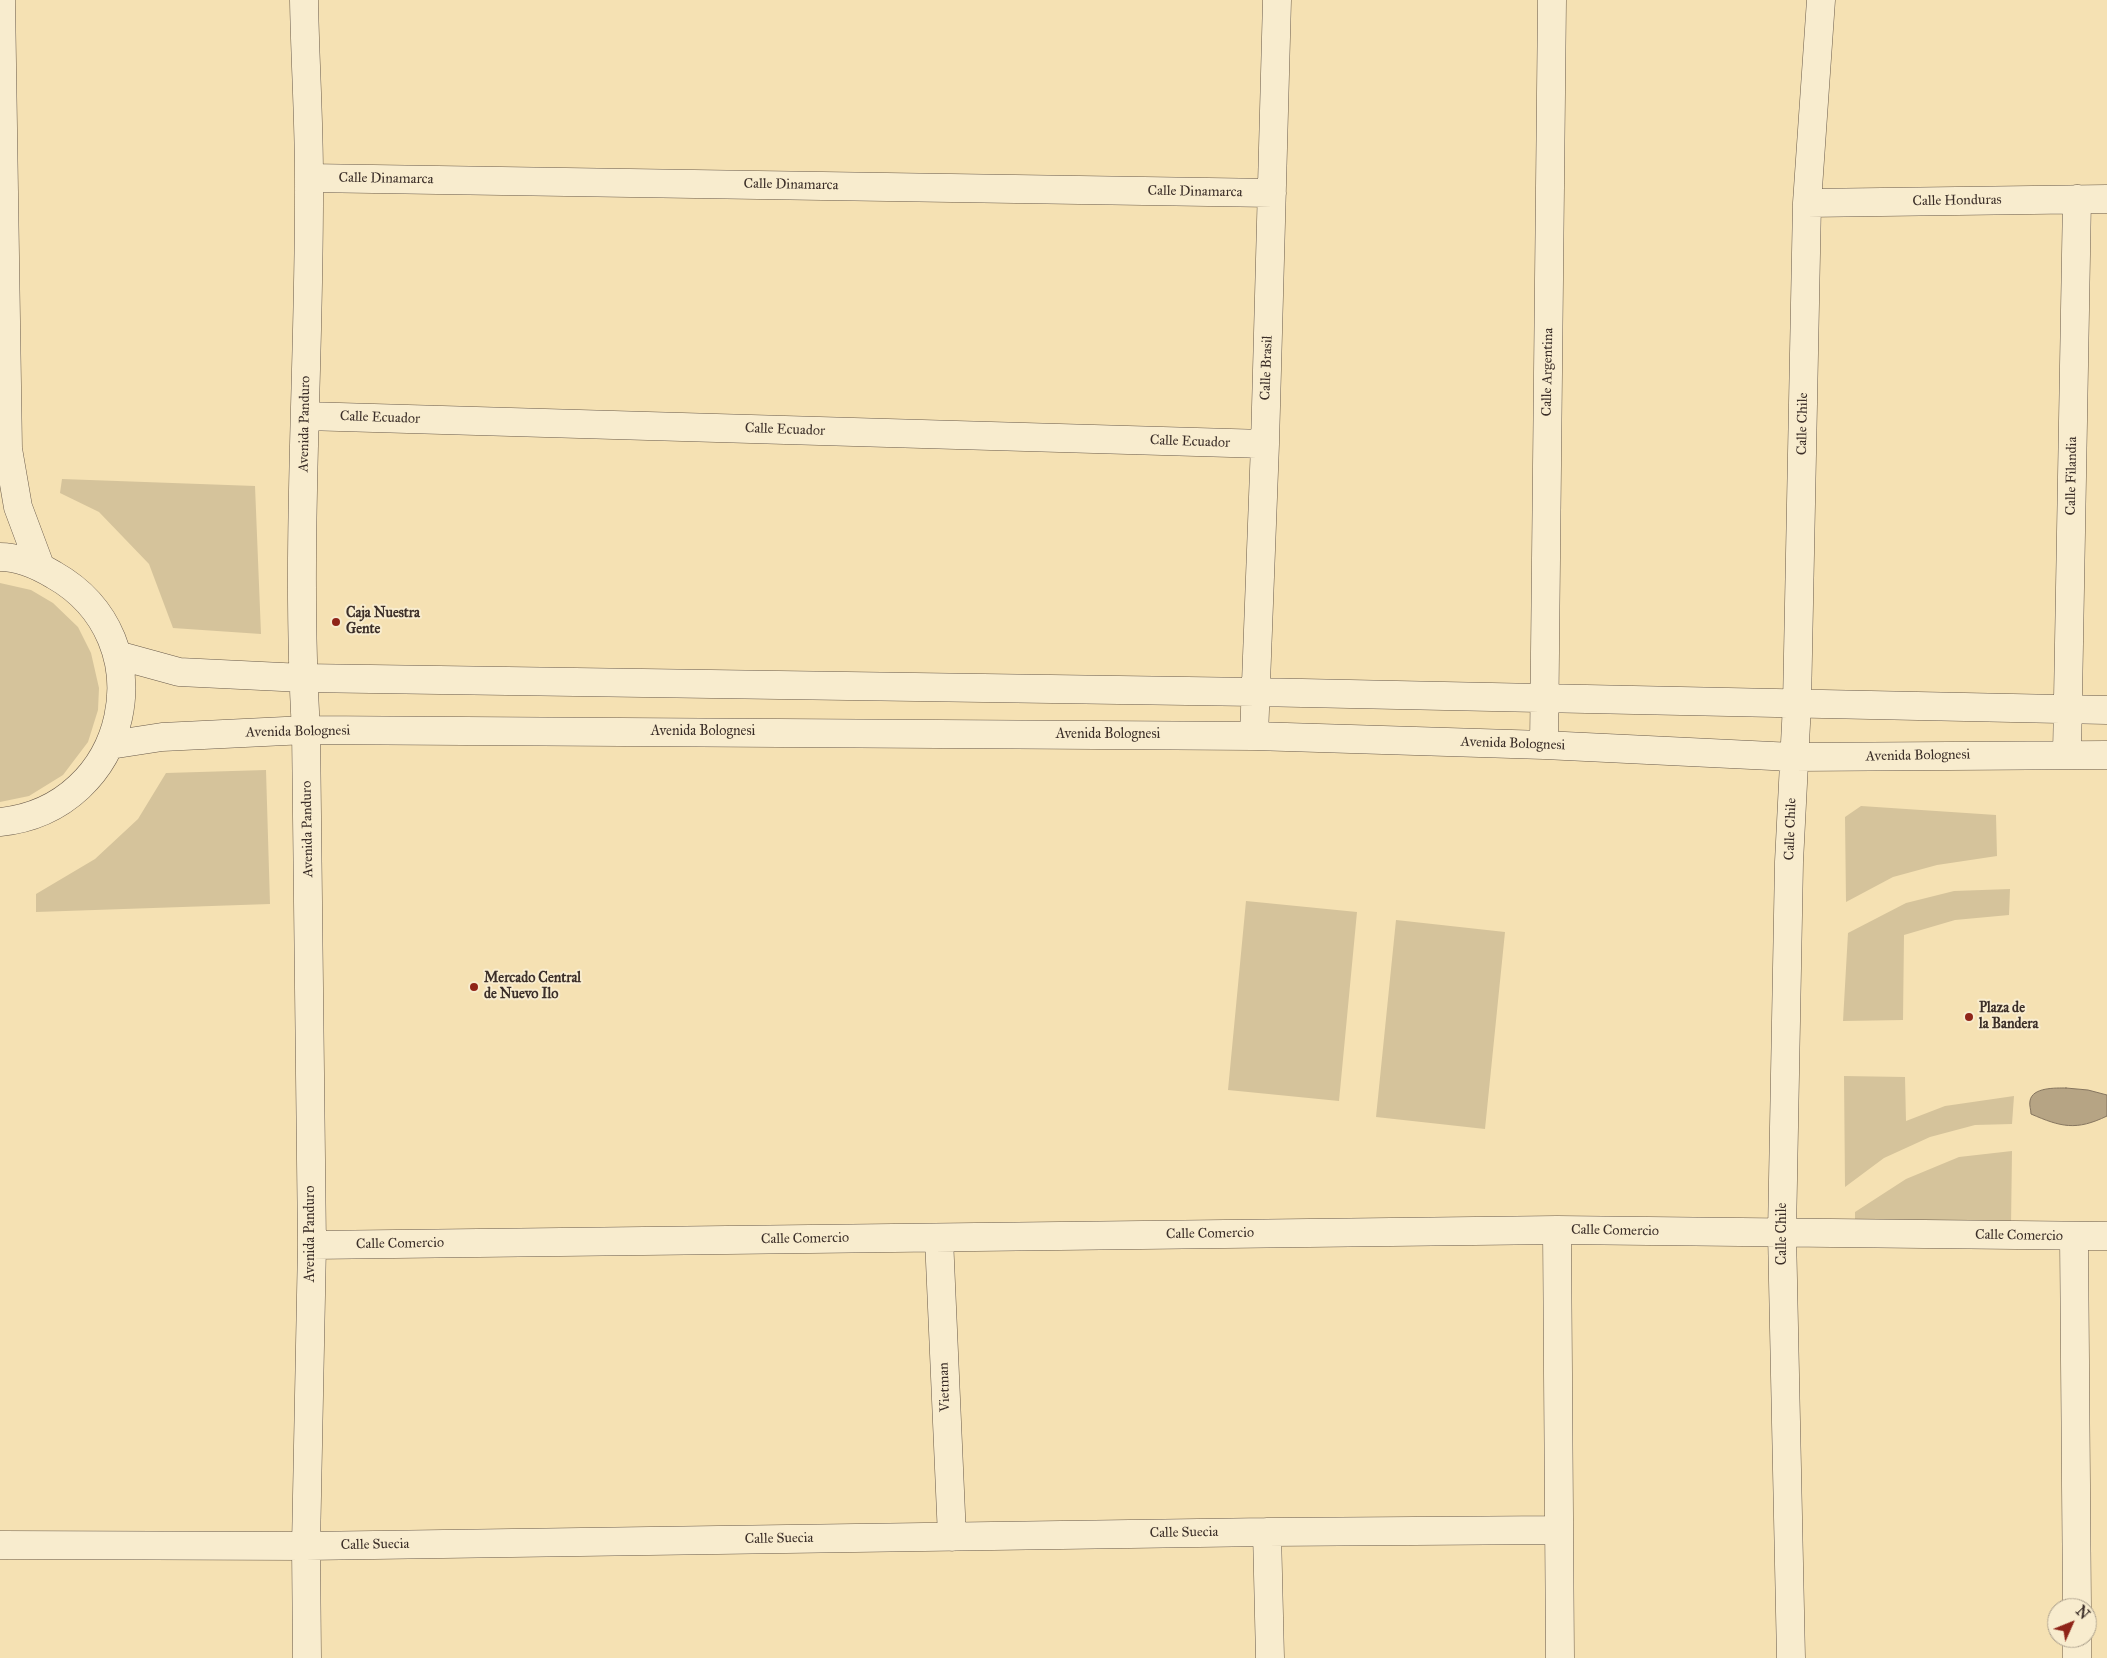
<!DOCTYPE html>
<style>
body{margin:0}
#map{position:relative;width:2107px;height:1658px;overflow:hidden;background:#f5e1b3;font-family:"IM FELL Great Primer",serif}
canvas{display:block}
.north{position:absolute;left:2047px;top:1598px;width:50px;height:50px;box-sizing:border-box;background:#f8ecce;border:1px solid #aca08c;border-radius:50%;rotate:46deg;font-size:14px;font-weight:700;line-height:20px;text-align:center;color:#3b2e28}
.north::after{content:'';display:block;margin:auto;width:18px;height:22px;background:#8f2418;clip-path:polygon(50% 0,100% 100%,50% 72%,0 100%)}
</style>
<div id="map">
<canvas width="2107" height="1658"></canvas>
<div class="north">N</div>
</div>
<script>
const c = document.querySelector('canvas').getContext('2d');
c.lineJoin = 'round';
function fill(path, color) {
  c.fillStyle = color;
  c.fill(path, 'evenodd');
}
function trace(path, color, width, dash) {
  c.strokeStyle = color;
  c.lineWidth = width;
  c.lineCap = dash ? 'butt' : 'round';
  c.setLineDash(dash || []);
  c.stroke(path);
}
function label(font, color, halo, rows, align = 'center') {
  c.font = font + ' "IM FELL Great Primer",serif';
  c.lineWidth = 4;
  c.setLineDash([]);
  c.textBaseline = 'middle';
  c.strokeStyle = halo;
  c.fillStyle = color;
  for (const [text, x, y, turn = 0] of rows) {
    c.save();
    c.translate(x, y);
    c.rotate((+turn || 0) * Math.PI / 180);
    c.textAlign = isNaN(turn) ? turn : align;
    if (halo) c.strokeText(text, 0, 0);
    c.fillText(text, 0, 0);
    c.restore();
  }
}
const green = new Path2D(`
 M62 479 255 486 261 634 173 628 149 564 99 512 60 493Z
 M0 583 31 590 53 603 78 627 91 653 99 688 98 710 88 742 63 775 29 796 0 802Z
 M266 770 270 904 36 912V894L95 859 138 819 166 773Z
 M1861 806 1996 815 1997 856 1937 865 1893 877 1846 902 1845 817Z
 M2010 889 2009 915 1955 920 1904 935 1903 1020 1843 1021 1848 933 1906 903 1954 891Z
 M1246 901 1357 912 1339 1101 1228 1090Z
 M1396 920 1505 932 1485 1129 1376 1117Z
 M1844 1076 1905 1077 1906 1121 1945 1106 2014 1096 2012 1124 1975 1125 1930 1137 1884 1158 1845 1187Z
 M2012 1151 2011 1226H1855V1212L1906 1179 1959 1157Z`);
const water = new Path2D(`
 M2066 1088 2088 1090 2107 1095V1116C2076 1131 2061 1127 2031 1114 2031 1110 2029 1105 2030 1101 2032 1087 2056 1088 2066 1088Z`);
const minor = new Path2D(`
 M1 0 8 449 18 507 40 566
 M304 0C305 59 309 119 309 178 310 362 295 546 306 730L312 1245 306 1546 307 1658
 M309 178 1272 193
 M1807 203 2107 199
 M305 416 1265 444
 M0 557C18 557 39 566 54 575 167 639 130 809 0 822
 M117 655 179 672 303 678 1255 692 2107 710
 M1254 736 1265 444 1277 0
 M110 745 162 737 306 730 1254 736 1544 745 1793 757 2107 755
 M1544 745 1552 0
 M2067 754 2077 199
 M1557 1230 1560 1658
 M2074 1237 2077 1608
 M939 1238 952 1537
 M312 1245 1557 1230 2107 1236
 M1267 1532 1270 1658
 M0 1545 306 1546 1267 1532 1559 1530
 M2077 1638V1658
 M1791 1658 1782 1233 1789 862 1797 704 1807 203 1821 0`);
const markers = [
 [336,622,5,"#8f2418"],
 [474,987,5,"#8f2418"],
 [1969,1017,5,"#8f2418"]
];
const streetNames = [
 ["Calle Dinamarca",386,179,1],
 ["Calle Dinamarca",791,185,1],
 ["Calle Dinamarca",1195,192,1],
 ["Calle Honduras",1957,201,-1],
 ["Calle Brasil",1267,368,-88],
 ["Calle Argentina",1548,372,-89],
 ["Calle Ecuador",380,418,2],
 ["Avenida Panduro",305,424,-89],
 ["Calle Chile",1803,424,-89],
 ["Calle Ecuador",785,430,2],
 ["Calle Ecuador",1190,442,2],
 ["Calle Filandia",2072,476,-89],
 ["Avenida Bolognesi",298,732,-1],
 ["Avenida Bolognesi",703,732],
 ["Avenida Bolognesi",1108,735],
 ["Avenida Bolognesi",1513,744,2],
 ["Avenida Bolognesi",1918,756,-1],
 ["Avenida Panduro",308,829,-91],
 ["Calle Chile",1791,829,-88],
 ["Calle Comercio",1615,1231,1],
 ["Avenida Panduro",311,1234,-90],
 ["Calle Comercio",1210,1234,-1],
 ["Calle Chile",1783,1234,-90],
 ["Calle Comercio",2019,1236,1],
 ["Calle Comercio",805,1239,-1],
 ["Calle Comercio",400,1244,-1],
 ["Vietman",945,1387,-92],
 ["Calle Suecia",1184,1533,-1],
 ["Calle Suecia",779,1539,-1],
 ["Calle Suecia",375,1545,-1]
];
const poiNames = [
 ["Caja Nuestra",346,614],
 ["Gente",346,630],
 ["Mercado Central",484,979],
 ["de Nuevo Ilo",484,995],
 ["Plaza de",1979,1009],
 ["la Bandera",1979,1025]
];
fill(green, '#d5c39b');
fill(water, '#b6a484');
trace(water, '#85755f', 1);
trace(minor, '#6a5b4b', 29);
trace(minor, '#f8ecce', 28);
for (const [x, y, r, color] of markers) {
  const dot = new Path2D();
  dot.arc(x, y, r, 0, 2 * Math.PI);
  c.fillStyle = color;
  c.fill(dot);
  trace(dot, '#f8ecce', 2);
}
label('14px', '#3b2e28', '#f8ecce', streetNames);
label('bold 14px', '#3b2e28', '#f8ecce', poiNames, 'left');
</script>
